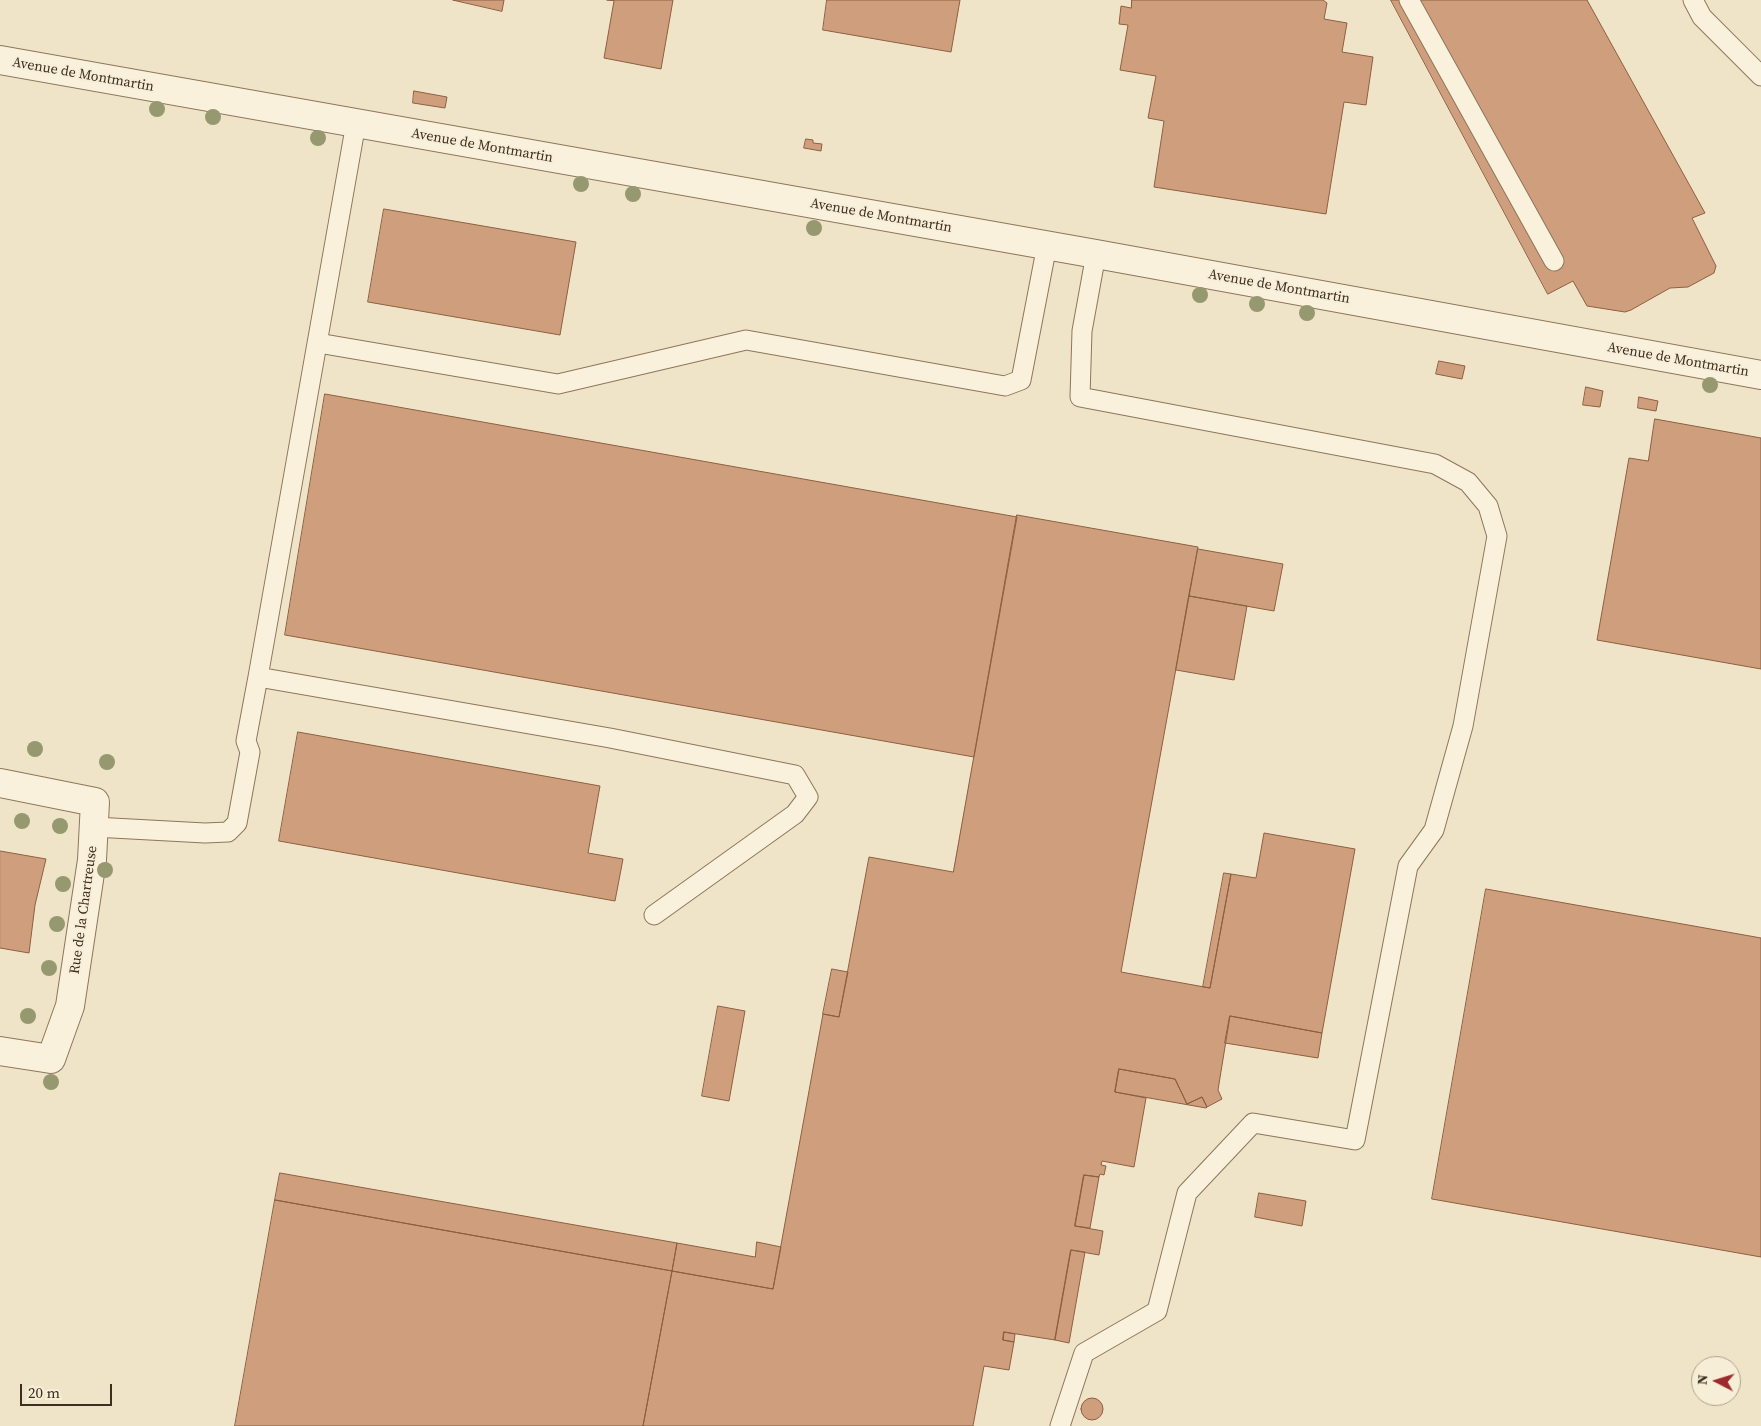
<!DOCTYPE html>
<style>
body{margin:0}
#map{position:relative;width:1761px;height:1426px;overflow:hidden;background:#f0e4c8;font-family:"Source Serif 4",serif}
canvas{display:block}
.north{position:absolute;left:1691px;top:1356px;width:50px;height:50px;box-sizing:border-box;background:#f7eed8;border:1px solid #ada18e;border-radius:50%;rotate:275deg;font-size:14px;font-weight:700;line-height:20px;text-align:center;color:#3d2e20}
.north::after{content:'';display:block;margin:auto;width:18px;height:22px;background:#9e2a2b;clip-path:polygon(50% 0,100% 100%,50% 72%,0 100%)}
.scale{position:absolute;left:20px;top:1384px;width:92px;height:22px;box-sizing:border-box;border:2px solid #3d2e20;border-top:0;padding-left:6px;font-size:15px;line-height:18px;white-space:nowrap;color:#3d2e20;-webkit-text-stroke:4px #f7eed8;paint-order:stroke}
</style>
<div id="map">
<canvas width="1761" height="1426"></canvas>
<div class="north">N</div>
<div class="scale">20 m</div>
</div>
<script>
const c = document.querySelector('canvas').getContext('2d');
c.lineJoin = 'round';
function fill(path, color) {
  c.fillStyle = color;
  c.fill(path, 'evenodd');
}
function trace(path, color, width, dash) {
  c.strokeStyle = color;
  c.lineWidth = width;
  c.lineCap = dash ? 'butt' : 'round';
  c.setLineDash(dash || []);
  c.stroke(path);
}
function label(font, color, halo, rows, align = 'center') {
  c.font = font + ' "Source Serif 4",serif';
  c.lineWidth = 4;
  c.setLineDash([]);
  c.textBaseline = 'middle';
  c.strokeStyle = halo;
  c.fillStyle = color;
  for (const [text, x, y, turn = 0] of rows) {
    c.save();
    c.translate(x, y);
    c.rotate((+turn || 0) * Math.PI / 180);
    c.textAlign = isNaN(turn) ? turn : align;
    if (halo) c.strokeText(text, 0, 0);
    c.fillText(text, 0, 0);
    c.restore();
  }
}
const building = new Path2D(`
 M453 0H504L502 11Z
 M607 0H673L661 69 604 58 614 1Z
 M827 0H960L951 52 823 30Z
 M1132 0H1323L1327 3 1324 19 1347 23 1342 52 1373 57 1366 105 1344 102 1326 214 1154 187 1164 121 1148 118 1156 76 1120 70 1128 25 1119 24 1121 6 1131 8Z
 M1391 0H1587L1705 213 1692 218 1716 266 1714 273 1688 287 1670 288 1631 310 1625 312 1587 306 1573 281 1548 294Z
 M414 91 447 97 445 108 413 103Z
 M806 139 813 140V143L822 144 821 151 804 148Z
 M384 209 576 242 560 335 368 302Z
 M1439 361 1465 366 1462 379 1436 374Z
 M1586 387 1603 391 1600 407 1583 405Z
 M325 394 1017 517 974 757 285 635Z
 M1639 397 1658 401 1656 411 1638 408Z
 M1655 419 1761 438V669L1597 640 1629 458 1648 461Z
 M1017 515 1198 547 1121 972 1210 988 1231 874 1256 878 1264 833 1355 849 1322 1033 1230 1016 1218 1090 1222 1099 1207 1107 1202 1097 1187 1104 1175 1079 1119 1069 1115 1092 1146 1098 1134 1167 1102 1161 1101 1165 1106 1166 1104 1175 1100 1174 1099 1177 1084 1175 1075 1226 1103 1231 1099 1255 1071 1250 1055 1340 1004 1332 1003 1340 1014 1342 1009 1370 984 1366 973 1426H643L672 1271 773 1289 823 1014 839 1017 869 857 953 872Z
 M1198 549 1283 564 1274 611 1189 596Z
 M1189 596 1247 606 1234 680 1176 670Z
 M298 732 600 786 588 853 623 859 615 901 279 841Z
 M0 851 46 859 35 905 29 953 0 948Z
 M1224 873 1231 874 1210 988 1203 987Z
 M1486 889 1761 938V1257L1432 1199Z
 M832 969 848 972 839 1017 823 1014Z
 M718 1006 745 1011 729 1101 702 1096Z
 M1230 1016 1322 1033 1318 1058 1225 1043Z
 M1119 1069 1175 1079 1187 1104 1202 1097 1207 1107 1206 1108 1115 1092Z
 M280 1173 677 1243 672 1271 275 1200Z
 M1084 1175 1099 1177 1090 1228 1075 1226Z
 M1259 1193 1306 1201 1302 1226 1255 1217Z
 M275 1200 672 1271 643 1426H235Z
 M757 1242 781 1247 773 1289 672 1271 677 1243 755 1257Z
 M1071 1250 1085 1252 1069 1343 1055 1340Z
 M1004 1332 1015 1334 1014 1342 1003 1340Z
 M1081 1409a11 11 0 1 1 22 0a11 11 0 1 1-22 0Z`);
const service = new Path2D(`
 M1409 0 1554 261
 M1693 0 1702 17 1761 76
 M318 343 558 384 746 340 1005 386 1021 380 1047 245
 M258 677 356 123
 M94 827 205 833 228 832 237 823 250 752 246 741 258 677 610 738 795 775 808 797 795 814 654 915
 M1060 1426 1084 1353 1157 1311 1187 1193 1253 1123 1355 1140 1408 866 1434 830 1463 726 1497 536 1488 506 1468 482 1435 464 1080 397 1082 331 1096 254`);
const minor = new Path2D(`
 M0 60 1096 254 1761 375
 M0 783 95 802 92 860 70 1006 51 1059 0 1051`);
const trees = [
 [157,109],
 [213,117],
 [318,138],
 [581,184],
 [633,194],
 [814,228],
 [1200,295],
 [1257,304],
 [1307,313],
 [1710,385],
 [35,749],
 [107,762],
 [22,821],
 [60,826],
 [105,870],
 [63,884],
 [57,924],
 [49,968],
 [28,1016],
 [51,1082]
];
const streetNames = [
 ["Avenue de Montmartin",83,75,10],
 ["Avenue de Montmartin",482,146,10],
 ["Avenue de Montmartin",881,216,10],
 ["Avenue de Montmartin",1279,287,10],
 ["Avenue de Montmartin",1678,360,10],
 ["Rue de la Chartreuse",84,910,-82]
];
fill(building, '#cf9f7d');
trace(building, '#8d5f41', 1);
trace(service, '#8d765c', 21);
trace(minor, '#8d765c', 30);
trace(service, '#faf1dc', 19);
trace(minor, '#faf1dc', 28);
c.fillStyle = '#96986f';
for (const [x, y] of trees) {
  c.beginPath();
  c.arc(x, y, 8, 0, 2 * Math.PI);
  c.fill();
}
label('14px', '#3d2e20', '#f7eed8', streetNames);
</script>
